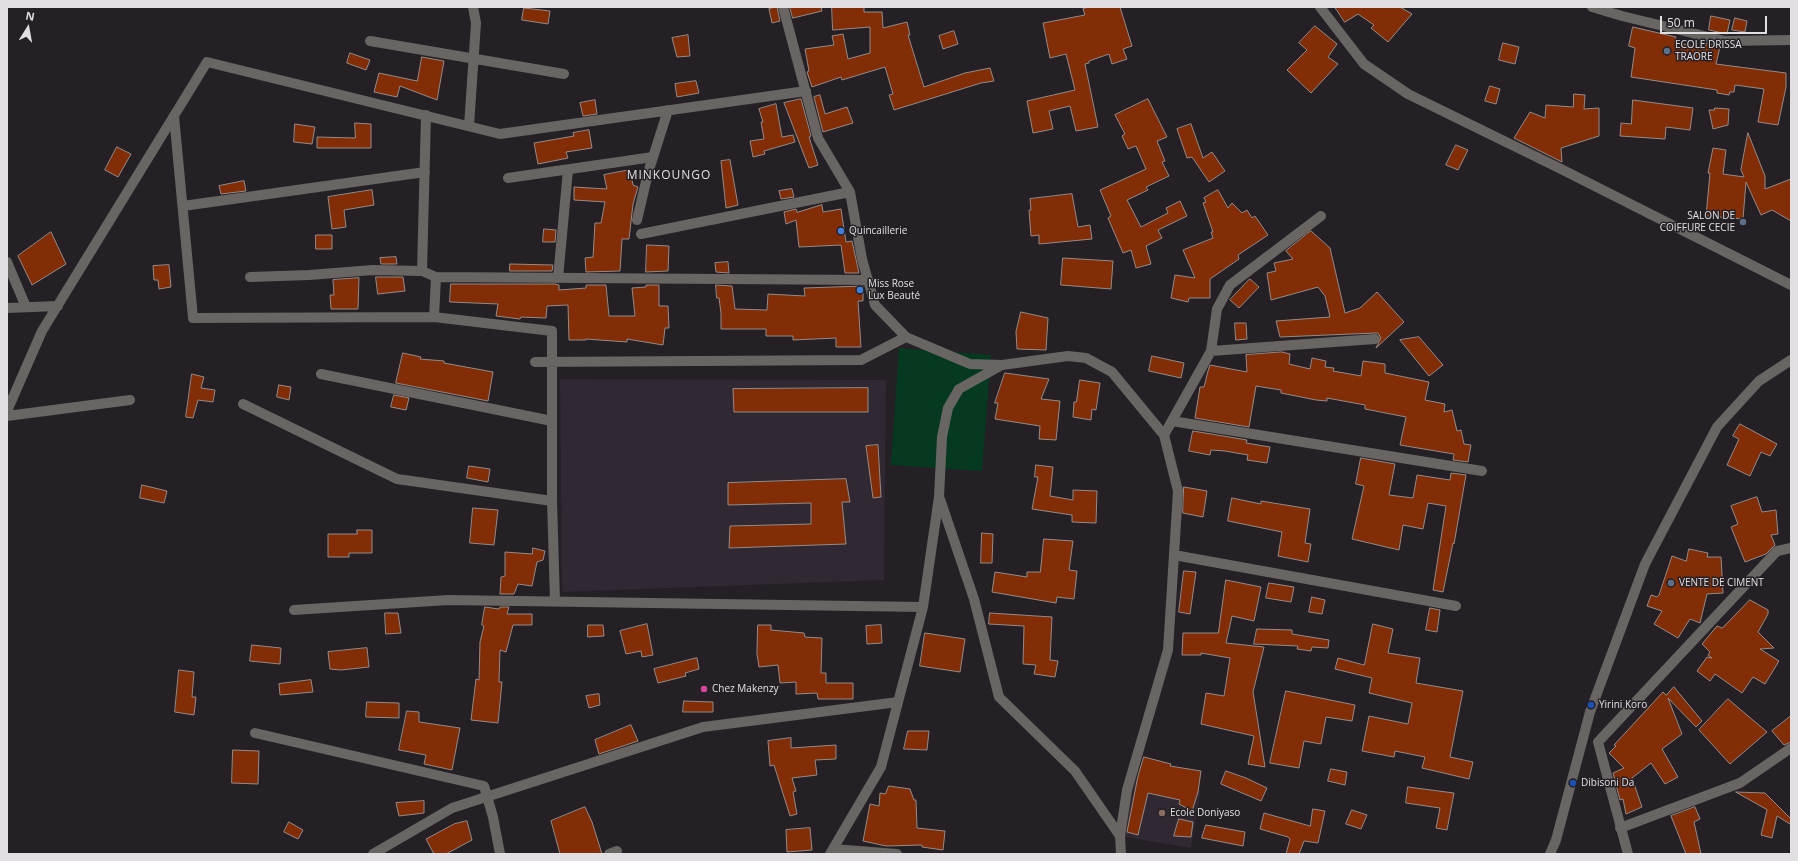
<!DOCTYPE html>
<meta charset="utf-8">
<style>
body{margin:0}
#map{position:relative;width:1798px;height:861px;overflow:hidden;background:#242025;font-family:"Open Sans",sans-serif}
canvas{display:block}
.frame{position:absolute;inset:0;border:8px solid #e2dfe3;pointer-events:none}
.north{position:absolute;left:8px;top:8px;width:40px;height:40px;-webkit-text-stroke:3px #242025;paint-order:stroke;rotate:11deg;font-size:11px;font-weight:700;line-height:16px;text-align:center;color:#e2dfe3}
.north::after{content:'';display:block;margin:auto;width:14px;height:18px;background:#e2dfe3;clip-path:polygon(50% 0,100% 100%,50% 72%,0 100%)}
.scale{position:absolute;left:1660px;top:16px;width:107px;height:18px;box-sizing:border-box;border:2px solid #e2dfe3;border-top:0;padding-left:5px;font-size:12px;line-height:14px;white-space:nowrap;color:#e2dfe3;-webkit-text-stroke:3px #242025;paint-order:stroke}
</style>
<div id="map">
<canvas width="1798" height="861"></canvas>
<div class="frame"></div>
<div class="north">N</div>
<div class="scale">50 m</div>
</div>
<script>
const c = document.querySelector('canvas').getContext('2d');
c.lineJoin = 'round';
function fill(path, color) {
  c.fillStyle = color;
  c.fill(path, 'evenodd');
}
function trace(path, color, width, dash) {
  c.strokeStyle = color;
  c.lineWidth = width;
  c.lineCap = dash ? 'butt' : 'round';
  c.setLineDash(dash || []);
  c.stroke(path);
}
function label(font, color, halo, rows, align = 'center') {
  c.font = font + ' "Open Sans",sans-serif';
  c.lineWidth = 3;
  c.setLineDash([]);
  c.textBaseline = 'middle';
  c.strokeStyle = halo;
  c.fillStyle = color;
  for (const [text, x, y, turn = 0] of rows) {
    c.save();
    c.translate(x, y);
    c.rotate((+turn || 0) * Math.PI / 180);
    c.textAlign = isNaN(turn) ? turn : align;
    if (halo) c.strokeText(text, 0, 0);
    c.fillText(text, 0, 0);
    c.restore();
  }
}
const built = new Path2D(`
 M560 379 886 380 884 580 562 592Z
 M1134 779 1201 790 1191 848 1124 837Z`);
const green = new Path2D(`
 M899 348 991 355 982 471 891 465Z`);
const building = new Path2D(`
 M777 7 780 21 772 23 769 9Z
 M790 7H821L822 11 793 18Z
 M832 7H864V12H882L883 28 907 22 910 35H908L924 87 965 73 990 68 994 81 981 83 894 110 889 95 893 94 885 67 842 80 841 77 812 87 807 72 809 71 805 49 834 45 832 36 843 34 848 59 870 53V27L833 30Z
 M1089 7H1120L1132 46 1123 49 1127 59 1112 64 1109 54 1089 61V63L1085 64 1098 127 1076 131 1070 106 1049 111 1053 129 1033 133 1027 101 1075 90 1066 54 1050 58 1043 23 1085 15 1083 9Z
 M1335 7H1400L1412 14 1388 42 1371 28 1374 25 1358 14 1345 22Z
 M524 8 550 11 548 24 522 20Z
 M1711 16 1730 20 1727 34 1709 30Z
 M1735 18 1747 21 1745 32 1732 30Z
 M1315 26 1337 44 1328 57 1338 64 1311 93 1287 70 1307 50 1299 43Z
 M1633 27 1676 37 1675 42 1705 49 1706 43 1720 47 1716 64 1786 73V87L1778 125 1758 122 1764 89 1735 85 1734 92H1730L1729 95 1717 93V90L1631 77 1635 48 1629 46Z
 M954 31 958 44 943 49 939 36Z
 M688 35 690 56 677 57 672 38Z
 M1503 43 1519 47 1515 64 1499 60Z
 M350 53 370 60 366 70 347 63Z
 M422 57 444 61 437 100 400 86 397 97 374 92 379 73 417 81Z
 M696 81 699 93 677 97 675 84Z
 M1490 86 1500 89 1496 104 1485 101Z
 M1574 94 1585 95 1584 109 1599 108V136L1561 148 1562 162 1514 138 1530 112 1545 118 1546 105 1573 107Z
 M820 95 825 114 847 107 853 123 823 132 814 97Z
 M801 99 811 136 809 137 818 165 809 168 784 103Z
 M1148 99 1167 137 1157 141 1165 161 1162 162 1169 176 1146 187 1148 190 1127 200 1141 227 1168 213 1166 208 1180 201 1187 216 1158 230 1162 238 1146 246 1151 264 1136 268 1131 250 1123 253 1108 218 1111 216 1100 190 1146 169 1136 146 1128 149 1122 136 1125 134 1115 115Z
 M595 100 597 114 583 116 580 103Z
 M1633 100 1693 108 1690 130 1666 127 1665 139 1620 136 1621 123 1631 124Z
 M776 104 782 137 793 135 795 142 764 151 765 154 753 157 750 141 764 139 761 122H763L759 109Z
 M1715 108 1729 109 1728 125 1713 129 1709 110H1714Z
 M355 123 371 124V148H317V137L355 138Z
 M295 124 315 127 312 144 294 142Z
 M1191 124 1203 158 1212 152 1225 171 1209 182 1192 157 1187 158 1177 129Z
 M589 130 592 148 566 152 568 158 538 164 534 143 574 136 573 133Z
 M1748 133 1765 176V189L1791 179V221L1772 210 1761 215 1746 182 1743 219 1706 216 1710 173H1708L1713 148 1726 150 1723 174 1744 177 1741 170Z
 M1456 145 1468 150 1458 170 1446 165Z
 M117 147 131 154 118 177 105 170Z
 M730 160 738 205 726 208 721 161Z
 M630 170 633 185 638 187 633 204 629 239H622L620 271 586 272 585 258 593 257 595 223H601L605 202 574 200V187L607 189 604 175Z
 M244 181 246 191 221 194 219 186Z
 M792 189 794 197 781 199 779 191Z
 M372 190 374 205 344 210 346 227 332 229 328 197Z
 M1218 190 1228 208 1232 203 1242 213 1247 210 1252 218 1255 216 1268 235 1238 255 1239 259 1210 279V298H1189L1188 302 1171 298 1175 275 1195 278 1183 250 1213 238 1211 232H1213L1203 203 1206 202 1204 198Z
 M1072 194 1078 227 1090 225 1092 239 1039 244V235L1031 236 1029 210H1031L1030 199Z
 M822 205 823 212 841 209 846 242 852 241 859 273H845L841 245 799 247 796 220 786 224 784 212 796 209 797 212Z
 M544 229 556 230 555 242H543Z
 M1311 231 1330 248 1345 313 1360 308 1377 292 1404 322 1376 348 1381 338 1378 333H1375L1280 337 1276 321 1330 317 1325 296 1318 287 1271 300 1267 273 1276 271 1274 263 1293 259 1286 251Z
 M51 232 66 264 32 285 18 256Z
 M316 235H332V249H316Z
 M647 245 669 246 668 271 646 272Z
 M396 257 397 264H381L380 258Z
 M1063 258 1113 261 1111 289 1061 285Z
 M728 262 729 273 716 272 715 263Z
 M510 264 553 265 552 271H510Z
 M169 265 171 287 159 289 158 280H154L153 266Z
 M376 277H403L405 291 378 294Z
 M359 278 358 309H331L330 295H334L333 280Z
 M1250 279 1259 287 1239 308 1230 300Z
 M451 284H555L559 285V290L586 288V285H606L609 316H635L632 288 646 287V285H659V306H668L669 328H665L663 345 627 339V342L586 339V340H569L568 305 547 306 546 318 521 317 520 319 496 316 498 304 450 302Z
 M716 285 732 286 735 309 767 310 768 294 805 296 804 288 863 286V301H858L861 347H836V338L793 340V336H766V329H721V313L719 298H717Z
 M1021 312 1048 318 1046 350 1017 349 1016 332Z
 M1235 323H1246L1247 339 1236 340Z
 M1419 337 1443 365 1429 376 1400 340Z
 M1282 352 1290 354 1289 364 1310 369 1312 358 1326 361 1325 367 1334 368 1333 371 1361 376 1363 361 1385 364V373L1429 382 1425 400 1445 404 1444 412 1452 410 1457 431 1461 430 1464 444 1471 445 1468 462 1453 460 1454 454 1400 445 1406 417 1365 409V405L1327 398V401L1316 400 1281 393V390L1256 386 1249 427 1195 418 1200 387H1204L1208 371 1210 365 1247 372 1246 355Z
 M403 353 421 357 420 359 444 361V363L493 372 488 401 396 383Z
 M1152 356 1184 363 1181 378 1149 371Z
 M1005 373 1049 379 1041 399 1060 401 1056 440 1039 439 1040 426 995 419 998 403H995Z
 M192 374 204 377 201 388 215 390 213 402 198 400 193 418 186 417Z
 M1080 380 1100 383 1096 410 1092 409 1091 420 1073 417 1074 402H1076Z
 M279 385 291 387 289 400 277 397Z
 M868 388V412H734L733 389Z
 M394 395 409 398 406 410 391 407Z
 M1740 424 1777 444 1770 456 1761 452 1750 476 1727 465 1739 439 1733 436Z
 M1193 431 1247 440 1246 443 1270 447 1267 463 1247 460 1248 455 1225 451 1211 450 1210 455 1189 451Z
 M878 445 881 497 873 498 866 446Z
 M1361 458 1395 464 1389 495 1413 498 1417 475 1450 480 1451 473 1466 475 1454 544 1453 543 1443 592 1433 590 1446 506 1428 503 1423 529 1403 525 1399 550 1352 539 1364 486 1356 484Z
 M1036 465 1053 467 1050 496 1073 500V490L1097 491 1096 523 1072 522V515L1032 509 1038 477H1035Z
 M469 466 490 469 488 482 467 478Z
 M846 479 850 502H842L846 544 729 548 730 526 811 524V503L728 505V483Z
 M142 485 167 491 164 503 140 498Z
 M1184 487 1207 491 1203 517 1183 513Z
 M1757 497 1762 512 1776 510 1778 534 1771 535 1775 545 1766 554 1745 562 1731 527 1738 524 1731 506Z
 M1232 498 1261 504V501L1310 509 1305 543 1311 544 1308 562 1278 556 1282 532 1228 521Z
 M473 508 498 510 494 545 470 543Z
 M357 530H372V553H349V557H328V534H357Z
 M982 533 993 534 992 563H981Z
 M1044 539 1073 541 1069 570 1077 571 1074 599 1057 597 1056 603 992 592 995 572 1027 577V572H1040Z
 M533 548 545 551 543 560 537 562 532 586 518 584 514 594H500L501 577 505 576V552L532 554Z
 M1689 549 1708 553 1707 557H1721L1723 593 1707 594 1700 623 1690 619 1678 638 1654 624 1662 611 1647 606 1651 595 1657 597 1659 595 1672 556 1686 561Z
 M1184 571 1196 572 1190 614 1179 612Z
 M1226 580 1261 587 1254 621 1232 616 1226 643 1264 647 1253 692 1265 767 1248 764 1254 736 1201 724 1206 693 1224 696 1230 658 1201 653V655H1182L1183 633H1218Z
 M1269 583 1294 587 1291 602 1266 598Z
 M1312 597 1325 600 1322 614 1309 612Z
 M1750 600 1768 610V614L1758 632 1774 648 1760 649 1779 661 1765 684 1753 677 1742 693 1715 674 1710 681 1697 671 1707 657 1712 658 1708 655 1710 652 1702 644 1717 626 1722 628Z
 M485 607 499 609 500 607H509L507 614H532V625H513L506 652 500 650 499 682H502L498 723 471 720 476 679 479 680 480 642 484 626 482 625Z
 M1430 608 1440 610 1437 632 1426 630Z
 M385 613H398L401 633 386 634Z
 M990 613 1052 617 1050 660 1058 661 1055 677 1034 674 1036 665 1023 664 1024 626 989 624Z
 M647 624 653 655 642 657 641 651 626 654 620 631Z
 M1373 624 1393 629 1388 653 1420 658 1416 683 1463 691 1450 757 1473 762 1469 779 1422 768 1425 757 1395 751 1394 757 1362 751 1369 716 1408 724 1412 703 1369 693 1372 678 1335 669 1338 658 1364 665Z
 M588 625H603L604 636 588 637Z
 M758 625H771V630L804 633 805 637 822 638 821 673H826V683H853V699H818L817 693 796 694V682L780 683 778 665 759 667 757 654Z
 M881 625 882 643 867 644 866 626Z
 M1257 629 1292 630V634L1329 640 1328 648 1312 647 1311 651 1297 649 1298 646 1254 644Z
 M925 633 965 639 960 672 920 666Z
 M252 645 281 648 280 664 250 661Z
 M367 648 369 667 341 670 330 669 328 652Z
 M697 658 699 669 685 673 686 676 658 683 654 669Z
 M179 670 194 672 192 697H196L194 715 175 712Z
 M311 680 313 692 280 695 279 684Z
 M1674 687 1702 721 1696 727 1668 698 1682 734 1662 749 1678 777 1665 784 1651 763 1632 778 1642 807 1626 814 1623 799 1620 800 1613 773 1624 768 1609 753 1616 746 1614 745 1663 692 1666 695Z
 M1286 691 1355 705 1352 721 1326 717 1321 744 1304 741 1299 768 1270 763Z
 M599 694 600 705 589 708 586 696Z
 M1728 699 1767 732 1730 764 1699 730Z
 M684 701 713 702V712H683Z
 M367 702 399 703V718L366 717Z
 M407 711 419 712V722L460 728 452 770 424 764 426 755 399 750Z
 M1791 716V742L1784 745 1772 731Z
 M631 725 638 741 599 754 595 740Z
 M908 731H929L927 750 904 749Z
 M791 738V748L836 745V759L815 760 817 775 792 778 796 791 793 792 797 814 790 816 774 765 770 766 768 741Z
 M233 750 259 751 258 784 232 783Z
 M1144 757 1171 764 1170 766 1201 771 1198 792 1192 811 1179 804 1180 800 1148 793 1138 835 1127 832 1138 776Z
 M1331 769 1347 772 1345 785 1328 781Z
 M1226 771 1246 778 1267 788 1261 801 1221 784Z
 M889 786 910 789 914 800H916L917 828 945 831 943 850 922 847V845L886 846 863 841 870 804 879 806 880 793 885 794Z
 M1408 787 1454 793 1447 830 1436 828 1440 808 1406 803Z
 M1736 792 1765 793 1791 819V822L1790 824 1777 816 1772 838 1761 835 1767 810Z
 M424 801V813L399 816 396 803Z
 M585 807 592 822 602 854H560L551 821Z
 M1695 807 1700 819 1694 822 1701 854H1686L1671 816Z
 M1313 809 1325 811 1318 843 1304 841 1299 854H1286L1290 839 1288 837 1260 829 1264 813 1310 826Z
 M1352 810 1367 815 1361 829 1346 824Z
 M1179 819 1193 822 1191 837 1174 836Z
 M467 821 472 840 446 854H434L426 839 454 824Z
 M289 822 303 830 298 839 284 832Z
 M1206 825 1245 832 1243 846 1202 838Z
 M810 828 812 850 787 852 786 830Z`);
const minor = new Path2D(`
 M783 7 818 138 850 192 862 259 875 305 906 337 970 364 1002 365 1068 356 1086 358 1112 372 1164 435 1178 491 1168 650 1127 790 1120 836 1121 854
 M1320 7 1364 64 1408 94 1557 167 1791 285
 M1592 7 1622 16 1725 41 1791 40
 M370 41 564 74
 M174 116 193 318 434 317 552 331V501L555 601
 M469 126 476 23 473 7
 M508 178 653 157
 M183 206 425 172
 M637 220 648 173 668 110
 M641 234 850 192
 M7 262 26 307
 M422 271 426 115
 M250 277 309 275 373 270 422 271 436 277 868 280
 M558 278 568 170
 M7 308 58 306
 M434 317 436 277
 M1211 351 1217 309 1230 285 1321 216
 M535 362 861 360 906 337
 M321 374 552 421
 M243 404 397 479 552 501
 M7 411 42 331 207 62 500 134 806 91
 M7 416 130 400
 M1172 421 1482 471
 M1164 435 1211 351 1375 339
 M940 499 974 599 999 697 1075 771 1120 836
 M1174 555 1456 606
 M294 610 448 600 923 607
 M255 733 484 786 493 817 500 854
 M1620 828 1740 783 1791 748
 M833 849 897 854
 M373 854 452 808 703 727 898 702
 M609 854 617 851
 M830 854 881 767 923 607 939 497 942 437 948 408 959 389 1002 365
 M1550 854 1556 840 1590 712 1645 564 1717 427 1759 381 1791 360
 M1628 854 1598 742 1777 551 1791 548`);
const markers = [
 [1667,51,4,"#5c6f8a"],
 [1743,222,4,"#5c6f8a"],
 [841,231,4,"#3f7fe0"],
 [860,290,4,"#3f7fe0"],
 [1671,583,4,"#5c6f8a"],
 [704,689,4,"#d1479c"],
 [1591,705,4,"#1a4fb4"],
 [1573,783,4,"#1a4fb4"],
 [1162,813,4,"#8d6e63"]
];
const poiNames = [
 ["ECOLE DRISSA",1675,45],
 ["TRAORE",1675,57],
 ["SALON DE",1735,216,"right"],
 ["COIFFURE CECIE",1735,228,"right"],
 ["Quincaillerie",849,231],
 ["Miss Rose",868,284],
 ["Lux Beauté",868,296],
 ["VENTE DE CIMENT",1679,583],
 ["Chez Makenzy",712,689],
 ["Yirini Koro",1599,705],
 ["Dibisoni Da",1581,783],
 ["Ecole Doniyaso",1170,813]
];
const quarterNames = [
 ["MINKOUNGO",669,176]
];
fill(built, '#302832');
fill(green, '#053a21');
fill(building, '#822d05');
trace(building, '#948b88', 1);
trace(minor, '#696563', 10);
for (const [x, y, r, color] of markers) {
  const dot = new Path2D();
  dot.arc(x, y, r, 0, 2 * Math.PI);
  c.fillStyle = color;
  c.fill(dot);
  trace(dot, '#242025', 1.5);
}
label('10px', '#e2dfe3', '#242025', poiNames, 'left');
c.letterSpacing = '1px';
label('12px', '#e2dfe3', '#242025', quarterNames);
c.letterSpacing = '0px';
</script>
